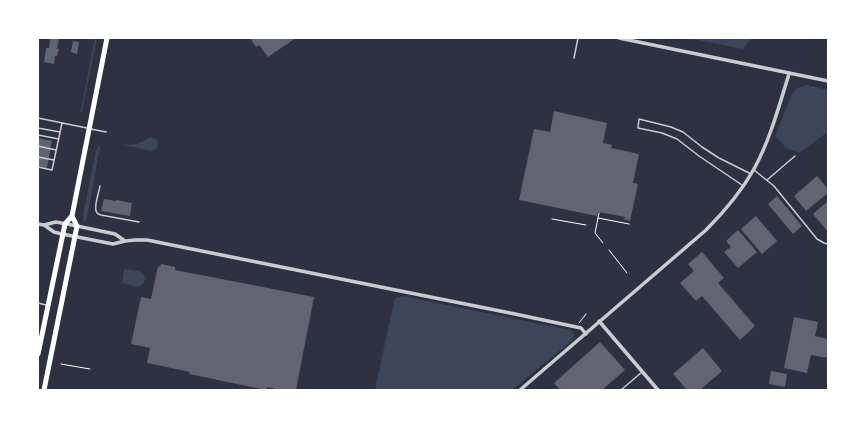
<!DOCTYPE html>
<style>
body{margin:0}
#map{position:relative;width:866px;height:428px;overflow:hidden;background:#2d3142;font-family:"IBM Plex Sans",sans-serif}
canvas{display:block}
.frame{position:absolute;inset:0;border:39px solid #fff;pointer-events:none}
</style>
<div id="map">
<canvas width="866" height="428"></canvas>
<div class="frame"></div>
</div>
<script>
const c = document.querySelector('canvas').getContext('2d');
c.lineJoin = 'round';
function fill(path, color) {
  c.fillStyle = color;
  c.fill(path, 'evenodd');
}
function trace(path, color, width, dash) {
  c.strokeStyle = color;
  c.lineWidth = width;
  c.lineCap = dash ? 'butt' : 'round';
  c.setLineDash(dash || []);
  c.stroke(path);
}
const green = new Path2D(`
 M95 38H97L82 112H79L81 110Z
 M688 38H750L751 39 743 49Z
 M807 85 828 90V130L826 133 800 153 786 148 775 136 792 94 797 88Z
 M151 137 157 140C160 145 156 150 152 151L118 144H119C124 145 130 145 136 144 141 143 145 139 151 137Z
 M99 146 100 147 88 213 85 223 83 220V215L96 151Z
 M124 269 138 271 143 273 145 279 143 284 137 287 122 283Z
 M403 296 570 330C577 334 574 339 569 343L512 390H375L394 301 396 298Z`);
const building = new Path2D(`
 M50 38H59L57 49H59L57 56H55L54 64 44 62 46 48H49Z
 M250 38H296L268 57 259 45 256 47Z
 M73 41 79 42 77 54 71 52Z
 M554 111 607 123 603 143 612 145 611 148 639 154 633 183 638 184 630 221 624 219 625 217 598 212 597 216 519 200 534 129 550 132Z
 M38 138 52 141 47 168 38 166Z
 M817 176 828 189V193L806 211 794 196Z
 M777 196 802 226 793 234 768 204Z
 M104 199 116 201 117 200 132 203 130 216 101 211Z
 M828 201V232L813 214Z
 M756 216 777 241 762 254 741 229Z
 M738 230 757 252 738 268 724 252 731 247 726 241Z
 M702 252 724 278 718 283 755 326 740 340 702 296 696 301 680 283 694 271 688 264Z
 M161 264 175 267V270L314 297 296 390H280L267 387V390H266L189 374 190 372 147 363 150 348 131 344 141 297 151 299 158 266 160 267Z
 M794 317 818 322 815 336 828 339V358L811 355 807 373 784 368Z
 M600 342 625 370 602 390H560L554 383Z
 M703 348 722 371 700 390H687L673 374Z
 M771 371 787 374 785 387 769 384Z`);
const path = new Path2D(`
 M599 213 595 233 603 243
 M598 218 629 224
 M552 219 586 225
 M609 250 627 273
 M579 323 586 314
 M61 364 90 369`);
const service = new Path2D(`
 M574 58 578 38
 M38 118 87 128
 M38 128 60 132
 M91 129 106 132
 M38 135 59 139
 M38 146 56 150
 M38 157 54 160
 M38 167 52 170 62 123
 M754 170 774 186 817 239 824 243 828 244
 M767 180 795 156
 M742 185 699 156 677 139 662 133 638 128 639 119 671 127 683 132 702 147 719 158 751 174
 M100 186C99 192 94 205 96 211 97 214 98 214 101 215L139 222
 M38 303 46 305
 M621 390 642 372`);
const minor = new Path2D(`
 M619 38 828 81
 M38 224 44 225 54 232 62 234 113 244 125 241 135 240H147L515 314 581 328 586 334
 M44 225 56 222 77 226 115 234 125 241
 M599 321 658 390
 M520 390 706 230C724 212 741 192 754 169 770 140 779 106 789 74`);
const secondary = new Path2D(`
 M38 354 65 224 72 216 107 38
 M44 390 77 226 72 216`);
fill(green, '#3c4559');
fill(building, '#626471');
trace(path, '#fff', 1);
trace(service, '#caccd0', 1.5);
trace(minor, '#caccd0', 3.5);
trace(secondary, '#fff', 5);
</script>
